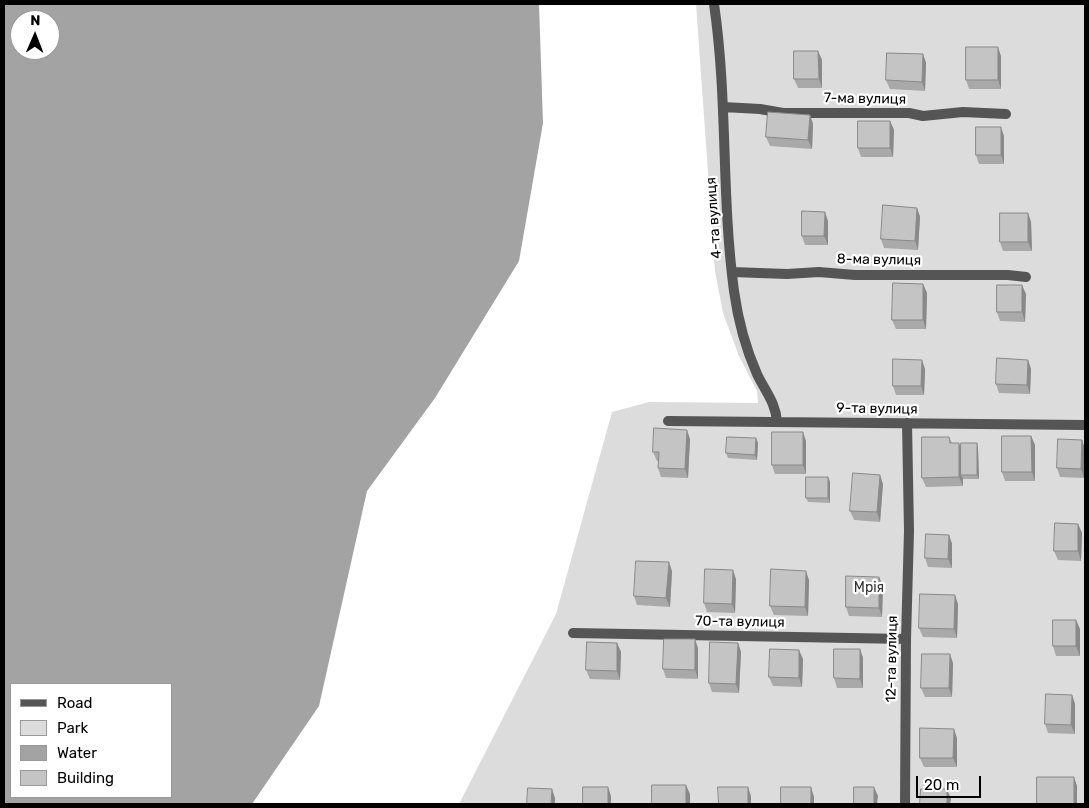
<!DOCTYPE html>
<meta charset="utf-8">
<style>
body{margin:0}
#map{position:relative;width:1089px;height:808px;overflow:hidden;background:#fff;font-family:Rubik,sans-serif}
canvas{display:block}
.frame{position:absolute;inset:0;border:5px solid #000;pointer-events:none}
.legend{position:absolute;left:10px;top:683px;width:162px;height:115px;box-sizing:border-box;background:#fff;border:1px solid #999;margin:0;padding:6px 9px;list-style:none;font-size:15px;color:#000}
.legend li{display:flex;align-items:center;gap:10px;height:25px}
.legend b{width:25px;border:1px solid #999}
.north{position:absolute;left:10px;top:10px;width:50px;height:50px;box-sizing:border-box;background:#fff;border:1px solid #999;border-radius:50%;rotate:1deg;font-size:14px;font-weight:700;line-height:20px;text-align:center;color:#000}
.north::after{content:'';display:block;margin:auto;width:18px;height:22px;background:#000;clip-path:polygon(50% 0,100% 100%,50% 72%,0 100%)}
.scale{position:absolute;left:916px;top:776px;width:65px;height:22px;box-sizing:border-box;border:2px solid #000;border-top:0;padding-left:6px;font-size:15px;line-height:18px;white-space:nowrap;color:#000;-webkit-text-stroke:4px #fff;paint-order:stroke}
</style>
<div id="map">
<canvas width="1089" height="808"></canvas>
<div class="frame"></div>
<ul class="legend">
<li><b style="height:6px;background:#555"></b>Road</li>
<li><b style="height:14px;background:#dcdcdc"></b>Park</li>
<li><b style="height:14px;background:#a3a3a3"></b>Water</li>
<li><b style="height:14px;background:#c4c4c4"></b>Building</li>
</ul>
<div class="north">N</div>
<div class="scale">20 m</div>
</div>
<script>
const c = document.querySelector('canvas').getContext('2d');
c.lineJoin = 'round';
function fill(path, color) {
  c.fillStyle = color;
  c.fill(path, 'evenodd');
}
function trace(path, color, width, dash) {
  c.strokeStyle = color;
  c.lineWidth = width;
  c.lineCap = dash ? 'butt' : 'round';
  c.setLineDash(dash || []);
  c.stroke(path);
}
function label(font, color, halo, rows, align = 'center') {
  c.font = font + ' Rubik,sans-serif';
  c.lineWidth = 4.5;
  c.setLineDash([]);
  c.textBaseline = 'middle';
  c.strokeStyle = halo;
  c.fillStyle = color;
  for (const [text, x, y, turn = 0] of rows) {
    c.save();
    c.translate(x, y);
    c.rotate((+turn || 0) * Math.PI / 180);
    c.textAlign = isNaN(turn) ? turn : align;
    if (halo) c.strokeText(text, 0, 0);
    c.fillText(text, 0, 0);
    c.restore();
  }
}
const green = new Path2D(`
 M696 4H1085V804H459L556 614 612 412 649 402 758 403 757 391 739 356 723 313 715 271Z`);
const water = new Path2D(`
 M4 4H539L543 123 519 261 435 398 367 491 319 706 252 804H4ZM20 20H50V50H20ZM11 684H171V797H11Z`);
const minor = new Path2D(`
 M714 4C728 99 721 195 734 291 738 320 745 347 757 374 765 391 776 403 777 422
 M723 107 760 109 783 113H909L923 116 963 112 1006 114
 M732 272 787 274 819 272 855 275H1008L1026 277
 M668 421 1085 425
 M573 633 906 639
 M905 804 906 639 909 531 907 423`);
const wall = new Path2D(`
 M818 51 822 60V88H798L794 79Z
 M923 54 926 63 925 91 890 89 886 80Z
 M1001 56V89H969L966 80Z
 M810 115 813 124 812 149 770 146 766 137Z
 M890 121 894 130 893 157H861L858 148Z
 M1004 136V164H979L976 155Z
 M917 208 920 217 918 250 884 248 881 239Z
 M1028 213 1031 222 1032 251H1003L1000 242Z
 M828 221V245H805L802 236Z
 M923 284 927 293 926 329H896L892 320Z
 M1026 294 1025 322 1000 321 997 312Z
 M1028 360 1031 369 1030 394 999 393 996 384Z
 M925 369 924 395H896L893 386Z
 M1031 436 1035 445V481H1005L1002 472Z
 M949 437 952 443 961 447 978 448 979 479H963V486L926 487 922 478Z
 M756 438 758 443 757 460 728 458 726 453Z
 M690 439 688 478 661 477 658 468V461H657L653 452Z
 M1082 440 1085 449 1084 478 1060 477 1057 468Z
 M806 441V474H775L772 465Z
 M828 477 830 482V503L808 502 806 498Z
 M883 484 880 522 854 520 850 511Z
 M1078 524 1082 533 1081 561 1058 560 1054 551Z
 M949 535 952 544V568L928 567 925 558Z
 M672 571 670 607 637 605 634 596Z
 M879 577 883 586 882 617 849 616 846 607Z
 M736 579 735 613 707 612 704 603Z
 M809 580 808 616 774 615 770 606Z
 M958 604 957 638 923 637 919 628Z
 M1080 629V656H1056L1053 646Z
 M617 643 621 652 620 680 590 679 586 670Z
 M738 643 741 652 739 693 712 692 709 683Z
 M698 648V679L666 678 663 669Z
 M860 649 863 658V688H837L834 678Z
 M803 659 802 687 773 686 769 677Z
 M953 663 952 697H925L921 688Z
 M1072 695 1075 704V734L1048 733 1045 724Z
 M957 738V767H924L920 758Z`);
const shadedWall = new Path2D(`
 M998 47 1001 56V89L998 80Z
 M818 51 822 60V88L819 79Z
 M923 54 926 63 925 91 922 82Z
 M810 115 813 124 812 149 808 140Z
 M890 121 894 130 893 157 890 148Z
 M1001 127 1004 136V164L1001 155Z
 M917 208 920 217 918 250 915 241Z
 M825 212 828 221V245L824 236Z
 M1028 213 1031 222 1032 251 1028 242Z
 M923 284 927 293 926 329 923 320Z
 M1022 285 1026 294 1025 322 1022 312Z
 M922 360 925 369 924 395 921 386Z
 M1028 360 1031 369 1030 394 1027 385Z
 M687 430 690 439 688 478 685 469Z
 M803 432 806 441V474L803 465Z
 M1031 436 1035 445V481L1032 472Z
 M756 438 758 443 757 460 755 455Z
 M1082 440 1085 449 1084 478 1081 469Z
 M959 443 962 452 961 475 963 479V486L959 477Z
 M977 443 978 448 979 479 977 475Z
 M880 475 883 484 880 522 877 512Z
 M828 477 830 482V503L828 498Z
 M1078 524 1082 533 1081 561 1078 551Z
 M949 535 952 544V568L948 559Z
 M669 562 672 571 670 607 666 598Z
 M733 570 736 579 735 613 732 604Z
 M806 571 809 580 808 616 805 607Z
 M879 577 883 586 882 617 879 608Z
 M955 595 958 604 957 638 954 629Z
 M1076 620 1080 629V656L1076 646Z
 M695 639 698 648V679L695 670Z
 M617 643 621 652 620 680 617 671Z
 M738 643 741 652 739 693 736 684Z
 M860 649 863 658V688L860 679Z
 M799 650 803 659 802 687 799 678Z
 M950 654 953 663 952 697 949 688Z
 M1072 695 1075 704V734L1071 725Z
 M954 729 957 738V767L953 758Z
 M1074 777 1077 786V804H1074Z
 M686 785 690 794V804H686Z
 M608 787 611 796V804H608Z
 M748 787 751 796V804H748Z
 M811 787 814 797V804H811Z
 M874 787 878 796 877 804H874Z
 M552 789 555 798V804H551Z
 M947 789 951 799 950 804H947Z`);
const building = new Path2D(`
 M966 47H998V80H966Z
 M794 51H818L819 79H794Z
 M887 53 923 54 922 82 886 80Z
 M768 112 810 115 808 140 766 137Z
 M858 121H890V148H858Z
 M976 127H1001V155H976Z
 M883 205 917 208 915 241 881 239Z
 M802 211 825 212 824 236H802Z
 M1000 213H1028V242H1000Z
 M893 283 923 284V320H892Z
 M997 285H1022V312H997Z
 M997 358 1028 360 1027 385 996 384Z
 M893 359 922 360 921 386H893Z
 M654 428 687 430 685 469 658 468 659 452H653Z
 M772 432H803V465H772Z
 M1002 436H1031L1032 472H1002Z
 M727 437 756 438 755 455 726 453Z
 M922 437H949L950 443H959V477L922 478Z
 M1058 439 1082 440 1081 469 1057 468Z
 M961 443H977V475H961Z
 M853 473 880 475 877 512 850 511Z
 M806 477H828V498H806Z
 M1055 523 1078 524V551H1054Z
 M926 534 949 535 948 559 925 558Z
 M636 561 669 562 666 598 634 596Z
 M705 569 733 570 732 604 704 603Z
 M771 569 806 571 805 607 770 606Z
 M846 576 879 577V608L846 607Z
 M920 594 955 595 954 629 919 628Z
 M1053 620H1076V646H1053Z
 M664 639H695V670L663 669Z
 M587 642 617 643V671L586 670Z
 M710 642 738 643 736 684 709 683Z
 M770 649 799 650V678L769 677Z
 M834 649H860V679L834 678Z
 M922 654H950L949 688H921Z
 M1046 694 1072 695 1071 725 1045 724Z
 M920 728 954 729 953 758H920Z
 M1037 777H1074V804H1037Z
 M652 785H686V804H652Z
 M583 787H608V804H583Z
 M718 787H748V804H719Z
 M781 787H811V804H781Z
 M854 787H874V804H854Z
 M528 788 552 789 551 804H527Z
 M921 789H947V804H920Z`);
const streetNames = [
 ["7-ма вулиця",865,99,1],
 ["4-та вулиця",714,218,-94],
 ["8-ма вулиця",879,260,1],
 ["9-та вулиця",877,409,1],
 ["70-та вулиця",740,622,1],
 ["12-та вулиця",892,659,-89]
];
const parkNames = [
 ["Мрія",869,588]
];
fill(green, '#dcdcdc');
fill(water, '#a3a3a3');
trace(minor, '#555', 10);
fill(wall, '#a9a9a9');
fill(shadedWall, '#898989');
fill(building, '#c4c4c4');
trace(building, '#898989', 1);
label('14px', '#000', '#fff', streetNames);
label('14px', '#333', '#fff', parkNames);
</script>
